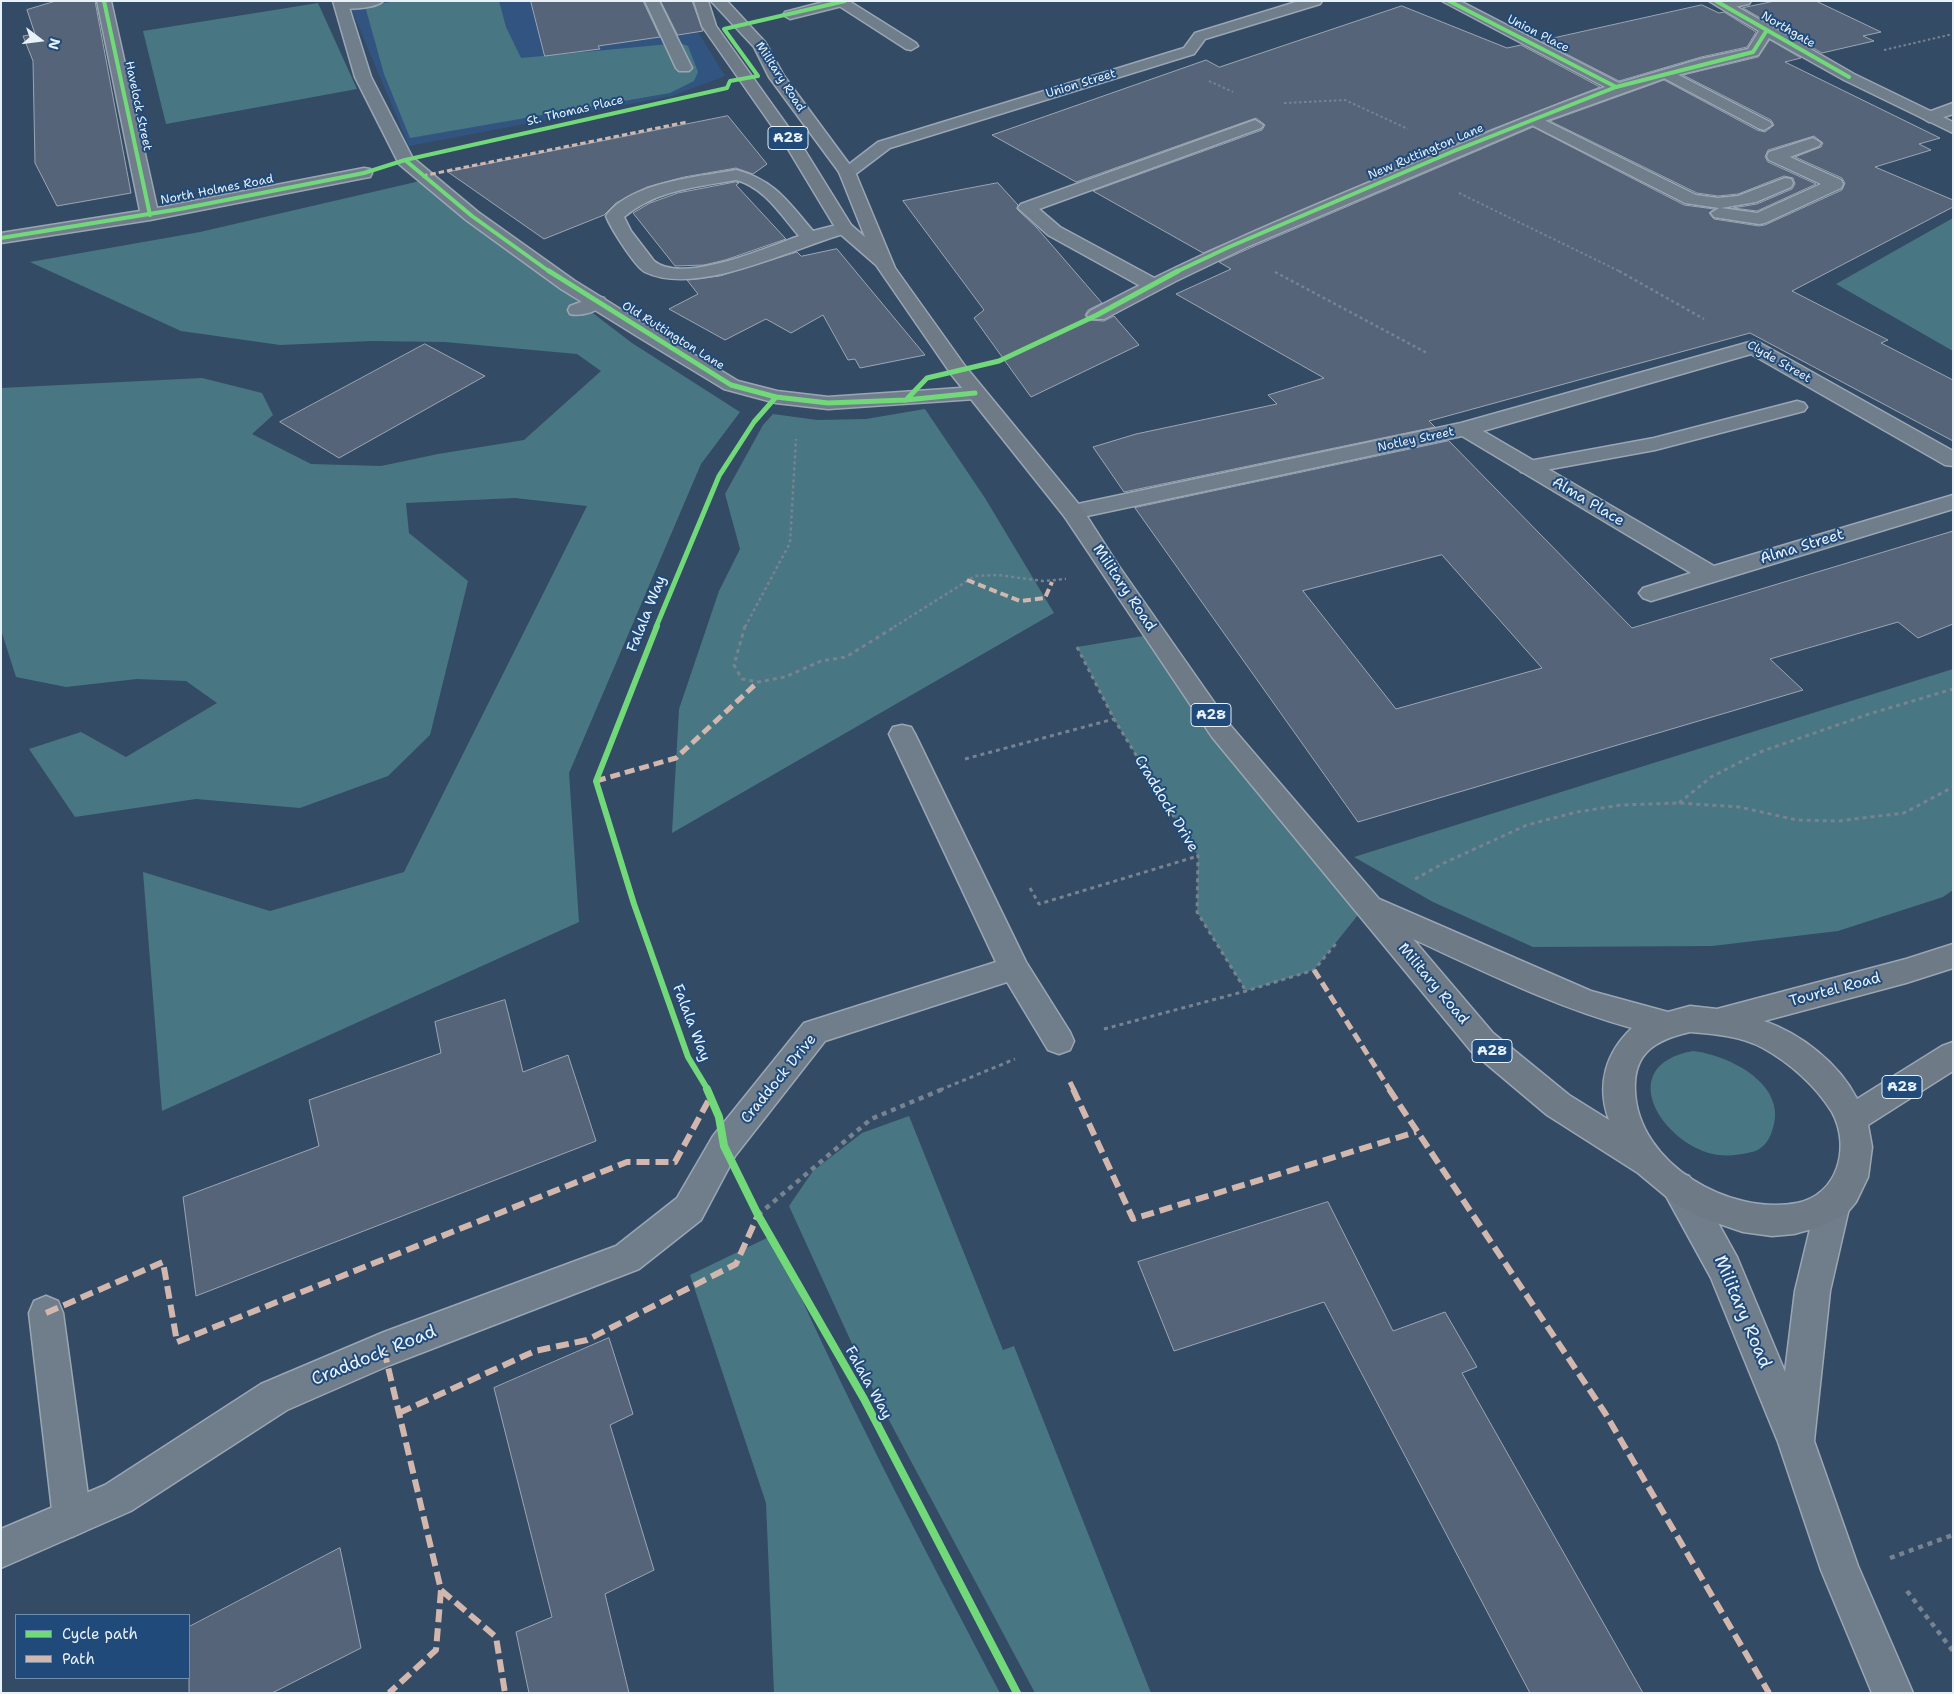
<!DOCTYPE html>
<style>
body{margin:0}
#map{position:relative;width:1954px;height:1694px;overflow:hidden;background:#344b65;font-family:"Shantell Sans",sans-serif}
canvas{display:block}
.frame{position:absolute;inset:0;border:2px solid #e8f1f8;pointer-events:none}
.legend{position:absolute;left:15px;top:1614px;width:175px;height:65px;box-sizing:border-box;background:#1f4a7a;border:1px solid #6f8dac;margin:0;padding:6px 9px;list-style:none;font-size:15px;color:#e8f1f8}
.legend li{display:flex;align-items:center;gap:10px;height:25px}
.legend b{width:25px;border:1px solid #6f8dac}
.north{position:absolute;left:15px;top:15px;width:50px;height:50px;-webkit-text-stroke:4px #1f4a7a;paint-order:stroke;rotate:105deg;font-size:14px;font-weight:700;line-height:20px;text-align:center;color:#e8f1f8}
.north::after{content:'';display:block;margin:auto;width:18px;height:22px;background:#e8f1f8;clip-path:polygon(50% 0,100% 100%,50% 72%,0 100%)}
</style>
<div id="map">
<canvas width="1954" height="1694"></canvas>
<div class="frame"></div>
<ul class="legend">
<li><b style="height:6px;background:#71d979"></b>Cycle path</li>
<li><b style="height:6px;background:#d1b7ad"></b>Path</li>
</ul>
<div class="north">N</div>
</div>
<script>
const c = document.querySelector('canvas').getContext('2d');
c.lineJoin = 'round';
function fill(path, color) {
  c.fillStyle = color;
  c.fill(path, 'evenodd');
}
function trace(path, color, width, dash) {
  c.strokeStyle = color;
  c.lineWidth = width;
  c.lineCap = dash ? 'butt' : 'round';
  c.setLineDash(dash || []);
  c.stroke(path);
}
function label(font, color, halo, rows, align = 'center') {
  c.font = font + ' "Shantell Sans",sans-serif';
  c.lineWidth = 4;
  c.setLineDash([]);
  c.textBaseline = 'middle';
  c.strokeStyle = halo;
  c.fillStyle = color;
  for (const [text, x, y, turn = 0] of rows) {
    c.save();
    c.translate(x, y);
    c.rotate((+turn || 0) * Math.PI / 180);
    c.textAlign = isNaN(turn) ? turn : align;
    if (halo) c.strokeText(text, 0, 0);
    c.fillText(text, 0, 0);
    c.restore();
  }
}
const built = new Path2D(`
 M348 1H679L725 76 672 96 409 146Z`);
const green = new Path2D(`
 M397 1H499L506 27 521 58 680 43 688 46 698 72 694 81 670 93 410 138 384 74 365 6Z
 M318 3 357 89 166 124 143 31Z
 M420 181 632 343 740 412 701 464 569 773 579 922 162 1111 143 872 270 911 404 872 587 506 515 498 406 503 409 533 468 581 430 735 388 776 300 808 196 799 75 817 29 749 81 732 126 757 217 703 186 681 137 679 66 687 16 677 1 630V388L202 378 262 393 273 415 252 434 311 464 381 466 438 454 524 440 601 371 577 354 445 342 372 341 280 345 181 331 30 262 200 232Z
 M1953 218V351L1836 284Z
 M925 409 985 498 1054 613 672 833 679 709 719 591 740 549 725 494 763 425 773 414 817 420 866 419Z
 M1155 634 1366 905 1314 970 1246 991 1197 912 1198 856 1114 719 1077 647Z
 M1953 669V890L1943 897 1838 931 1712 946 1533 947 1433 902 1354 857Z
 M1693 1051C1729 1055 1790 1085 1772 1131 1769 1141 1762 1150 1752 1152 1740 1155 1729 1156 1718 1155 1664 1147 1611 1066 1693 1051Z
 M909 1116 1003 1350 1014 1346 1151 1693H1035L875 1394 789 1206 813 1171 862 1133Z
 M773 1235C841 1391 921 1542 1000 1693H774L766 1503 690 1275Z`);
const building = new Path2D(`
 M56 1H95L131 193 57 206 35 163 33 61 23 36 35 34 27 10Z
 M531 1H643L660 37 598 46 600 49 545 56Z
 M661 1H692L703 31 678 35Z
 M1775 1H1816L1881 32 1863 36 1874 41 1822 53 1743 8Z
 M1702 5 1719 13 1724 12 1756 32 1747 47 1701 57 1619 81 1541 41Z
 M1402 6 1507 48 1521 45 1600 87 1467 139 1203 253 1093 191 1262 130 1265 125 1256 118 1076 182 992 135 1206 60 1219 67Z
 M1770 40 1801 58 1785 62 1940 138 1919 144 1931 150 1875 167 1953 200V207L1792 291 1888 340 1881 343 1953 380V441L1750 333 1429 421 1435 427 1124 492 1093 447 1136 434 1277 404 1268 395 1324 378 1176 294 1231 269 1219 262 1250 248 1533 127 1684 205 1714 209 1709 213 1714 219 1759 226 1765 225 1842 190 1845 183 1842 178 1795 157 1821 147 1823 143 1814 136 1768 150 1765 157 1768 162 1816 184 1757 211 1733 208 1757 204 1792 189 1795 184 1793 178 1784 176 1738 194 1718 196 1697 193 1550 121 1664 80 1757 130 1765 132 1774 125 1771 120 1683 75 1758 57Z
 M728 116 767 164 753 174 736 168 684 177 647 187 616 203 604 215 544 239 448 172Z
 M736 182 739 183 736 185 786 239 725 260 704 265 675 266 633 213 650 203 678 193Z
 M998 183 1018 205 1017 209 1037 228 1102 303 1088 310 1085 315 1088 320 1104 321 1114 316 1139 345 1031 397 974 318 984 310 903 201Z
 M837 249 925 355 860 368 855 359 848 360 823 315 791 333 766 319 725 340 669 309 698 294 687 280 720 276 797 252 801 256Z
 M425 344 485 376 339 458 280 422Z
 M1449 441 1632 628 1953 531V624L1918 638 1898 622 1770 659 1803 690 1358 822 1135 508ZM1442 555 1542 668 1396 709 1303 591Z
 M505 1000 523 1072 568 1055 596 1141 196 1296 183 1197 319 1146 309 1100 441 1053 435 1022Z
 M1328 1202 1393 1331 1445 1312 1477 1367 1462 1373 1643 1693H1530L1324 1302 1174 1351 1138 1262Z
 M609 1338 633 1414 610 1425 654 1570 605 1594 629 1693H529L516 1632 552 1617 494 1388Z
 M340 1548 361 1648 272 1693H189V1627Z`);
const pathFar3 = new Path2D(`
 M1884 50 1953 34
 M1209 81 1233 92
 M1284 103 1345 100 1408 129
 M1459 193 1621 272`);
const pathFar2 = new Path2D(`
 M1619 271 1704 319
 M1275 272 1427 353
 M745 627 790 543 796 439
 M894 627 975 576 998 575 1043 581 1066 579`);
const pathFar1 = new Path2D(`
 M745 626 734 665 742 679 758 682 785 677 821 661 846 657 896 626
 M1077 647 1114 719 1198 856 1197 912 1246 991
 M965 759 1114 719
 M1679 803 1711 777 1760 752 1869 714 1953 689
 M1415 879 1444 863 1527 825 1577 812 1621 805 1679 803 1739 807 1797 820 1838 821 1904 813 1953 787
 M1030 888 1039 904 1198 856
 M1104 1029 1246 991 1314 970 1338 941
 M940 1090 1015 1059`);
const path = new Path2D(`
 M758 1215 871 1119 943 1089
 M1890 1558 1953 1535
 M1907 1591 1953 1651`);
const service = new Path2D(`
 M340 1H383C377 8 341 12 335 5Z
 M645 1H659L692 68 689 71H679L676 68Z
 M849 1 916 43 918 46 911 50 906 49 833 2Z
 M1751 1 1749 4 1723 9 1716 5 1721 1Z
 M1667 69 1770 122 1772 125 1764 130 1758 128 1662 77 1659 74Z
 M1953 103V114L1929 122 1921 117 1923 114Z
 M1534 115 1696 195 1718 198 1738 196 1785 178 1791 179 1793 183 1791 187 1756 202 1721 208 1757 213 1821 184 1769 160 1767 156 1769 152 1813 138 1821 143 1819 146 1790 157 1841 180 1843 184 1841 188 1765 223 1759 224 1720 218 1714 217 1711 213 1719 208 1685 203 1528 123 1526 120Z
 M1255 120 1263 125 1261 128 1039 209 1060 227 1158 280 1160 284 1158 288H1144L1048 235 1018 208 1021 204Z
 M736 170C775 180 789 203 813 231L844 223 850 224 853 228 850 232C797 246 698 298 645 272 635 267 610 227 606 216 630 182 698 177 736 170ZM736 180C764 187 781 215 799 236 768 247 682 285 654 261L631 231 624 217C656 190 697 187 736 180Z
 M597 296 604 298 606 302C600 311 581 317 570 314L568 310 570 306Z
 M1797 401 1804 403 1807 407 1804 411 1655 450 1529 473 1521 472 1518 467 1521 462 1529 461 1654 438Z
 M46 1296 58 1301 63 1313 91 1518 85 1531 72 1537 59 1531 53 1518 29 1313 34 1301Z`);
const minor = new Path2D(`
 M97 1H111L157 208 364 168 370 169 372 173 370 177 364 178 150 220 1 243V233L140 211Z
 M333 1H347L371 77 412 157 478 212 575 281 654 330 738 381 777 391 828 397 975 387 982 389 985 393 982 397 975 399 828 409 776 403 724 389 640 338 561 289 466 220 399 164 355 77Z
 M827 1H852L850 4 790 19 783 15 785 12Z
 M1299 1H1322L1320 4 1205 39 1194 54 890 148 853 176H841L839 172 878 142 1184 48 1195 33Z
 M1442 1H1460L1619 83 1701 59 1748 49 1759 31 1709 1H1727L1854 74 1953 122V133L1844 80 1769 38 1758 55 1665 78 1531 126 1249 246 1176 281 1104 319H1090L1087 315 1090 311C1186 259 1286 217 1387 175 1459 144 1531 114 1605 87Z
 M1753 341 1760 343 1953 451V466L1945 465 1751 354 1483 431 1714 566 1953 495V509L1651 601 1643 598 1639 593 1643 588 1691 573 1462 436 1073 519 1065 517 1062 512 1065 507 1073 505 1461 423Z
 M902 725 911 727 915 734 1026 962 1070 1032 1074 1041 1070 1050 1059 1054 1048 1050 1007 982 825 1041 735 1156 701 1220 639 1269 390 1365 287 1410 131 1511 1 1568V1529L105 1485 261 1384 384 1332 616 1246 677 1198 713 1136 804 1023 996 962 889 734 893 727Z
 M1677 1172 1689 1176 1706 1201 1737 1257 1785 1372 1795 1291 1816 1204 1821 1193 1833 1189 1845 1193 1850 1204 1830 1291 1814 1441 1858 1566 1913 1693H1872L1821 1570 1778 1442 1711 1278 1661 1187 1665 1176Z`);
const trunk = new Path2D(`
 M694 1H708L716 26 804 149 851 225 865 237 839 172 769 77 754 47 711 1H727L765 42 784 76 855 172 895 268 965 366 1081 507 1118 565 1230 725 1379 899 1591 991 1668 1012 1690 1006 1717 1009 1906 959 1953 944V968L1906 983 1764 1021C1801 1034 1839 1063 1857 1099L1942 1046 1953 1042V1071L1868 1125 1872 1147 1868 1177 1856 1202 1846 1214 1819 1227 1794 1234 1772 1236 1743 1232 1702 1218 1674 1203 1638 1173 1547 1115 1471 1051 1212 737 1064 516 951 374 876 265 838 232 788 149 702 26ZM1413 939C1485 972 1555 1007 1632 1028 1606 1052 1596 1085 1609 1120L1569 1095 1493 1033ZM1690 1032C1715 1034 1741 1036 1763 1048 1790 1063 1816 1086 1832 1112 1851 1147 1838 1195 1797 1203 1730 1216 1638 1164 1635 1091 1633 1052 1656 1040 1690 1032Z`);
const quietFar3 = new Path2D(`
 M422 176 687 122`);
const quietFar2 = new Path2D(`
 M967 580 1020 601 1045 598 1052 582`);
const quietFar1 = new Path2D(`
 M596 781 676 758 758 682
 M1314 970 1390 1090
 M1070 1082 1074 1090`);
const quiet = new Path2D(`
 M1073 1089 1133 1219 1416 1132
 M1389 1089 1605 1413 1769 1693
 M46 1313 163 1262 177 1342 627 1162H675L711 1096
 M384 1350 441 1590 436 1650 389 1693
 M399 1413 535 1351 587 1340 736 1264 758 1215
 M441 1590 496 1637 505 1693`);
const cyclewayFar3 = new Path2D(`
 M104 1 150 215
 M1449 1 1616 87
 M1716 1 1849 77
 M405 160 472 216 550 272
 M1 238 180 209 364 173 405 160 727 88 730 81 758 76 724 29 845 1
 M1176 272 1229 247 1454 151 1616 87 1753 52 1767 30`);
const cyclewayFar2 = new Path2D(`
 M549 271 731 385 776 397 828 403 906 400 975 393
 M906 400 927 378 999 361 1097 315 1178 271
 M656 627 719 476 754 422 776 397`);
const cyclewayFar1 = new Path2D(`
 M657 626 596 781 634 904 688 1057 708 1090`);
const cycleway = new Path2D(`
 M707 1089 719 1117 724 1146 758 1215 864 1399 1017 1693`);
const farStreetnames = [
 ["Northgate",1788,30,30],
 ["Union Place",1538,34,27],
 ["Military Road",780,77,57],
 ["Union Street",1081,84,-17],
 ["Havelock Street",138,106,78],
 ["St. Thomas Place",575,111,-13],
 ["New Ruttington Lane",1426,152,-23],
 ["North Holmes Road",217,190,-11],
 ["Old Ruttington Lane",673,336,32],
 ["Clyde Street",1779,362,30],
 ["Notley Street",1416,440,-12]
];
const shields = [
 [788,138,40],
 [1211,715,40],
 [1492,1051,40],
 [1902,1087,40]
];
const shieldNames = [
 ["A28",788,138],
 ["A28",1211,715],
 ["A28",1492,1051],
 ["A28",1902,1087]
];
const streetNames = [
 ["Alma Place",1588,502,31],
 ["Alma Street",1802,547,-17],
 ["Military Road",1124,588,56],
 ["Falala Way",647,614,-68],
 ["Craddock Drive",1166,804,59],
 ["Military Road",1433,984,50],
 ["Tourtel Road",1835,990,-15],
 ["Falala Way",691,1023,69],
 ["Craddock Drive",779,1079,-51],
 ["Falala Way",868,1383,61]
];
const nearStreetnames = [
 ["Military Road",1742,1312,67],
 ["Craddock Road",374,1356,-22]
];
fill(built, '#325481');
fill(green, '#497683');
fill(building, '#566479');
trace(building, '#9aa6b3', 1);
trace(service, '#9aa6b3', 3);
trace(minor, '#9aa6b3', 3);
trace(trunk, '#9aa6b3', 3);
trace(pathFar3, '#778390', 2, [2.5, 2.5]);
trace(pathFar2, '#778390', 2.5, [3, 3]);
trace(pathFar1, '#778390', 3, [4, 4]);
trace(path, '#778390', 4.5, [5, 5]);
fill(service, '#707e8c');
fill(minor, '#707e8c');
fill(trunk, '#6e7a86');
trace(quietFar3, '#d1b7ad', 3, [5.5, 3]);
trace(quietFar2, '#d1b7ad', 4, [8, 4]);
trace(quietFar1, '#d1b7ad', 5, [10, 5]);
trace(quiet, '#d1b7ad', 6, [13, 6]);
trace(cyclewayFar3, '#71d979', 4);
trace(cyclewayFar2, '#71d979', 5);
trace(cyclewayFar1, '#71d979', 6);
trace(cycleway, '#71d979', 8);
label('12px', '#e8f1f8', '#1f4a7a', farStreetnames);
for (const [x, y, w] of shields) {
  const box = new Path2D();
  box.roundRect(x - w / 2, y - 11.5, w, 23, 4);
  c.fillStyle = '#1f4a7a';
  c.fill(box);
  trace(box, '#e8f1f8', 1);
}
label('bold 14px', '#e8f1f8', null, shieldNames);
label('15px', '#e8f1f8', '#1f4a7a', streetNames);
label('18px', '#e8f1f8', '#1f4a7a', nearStreetnames);
</script>
